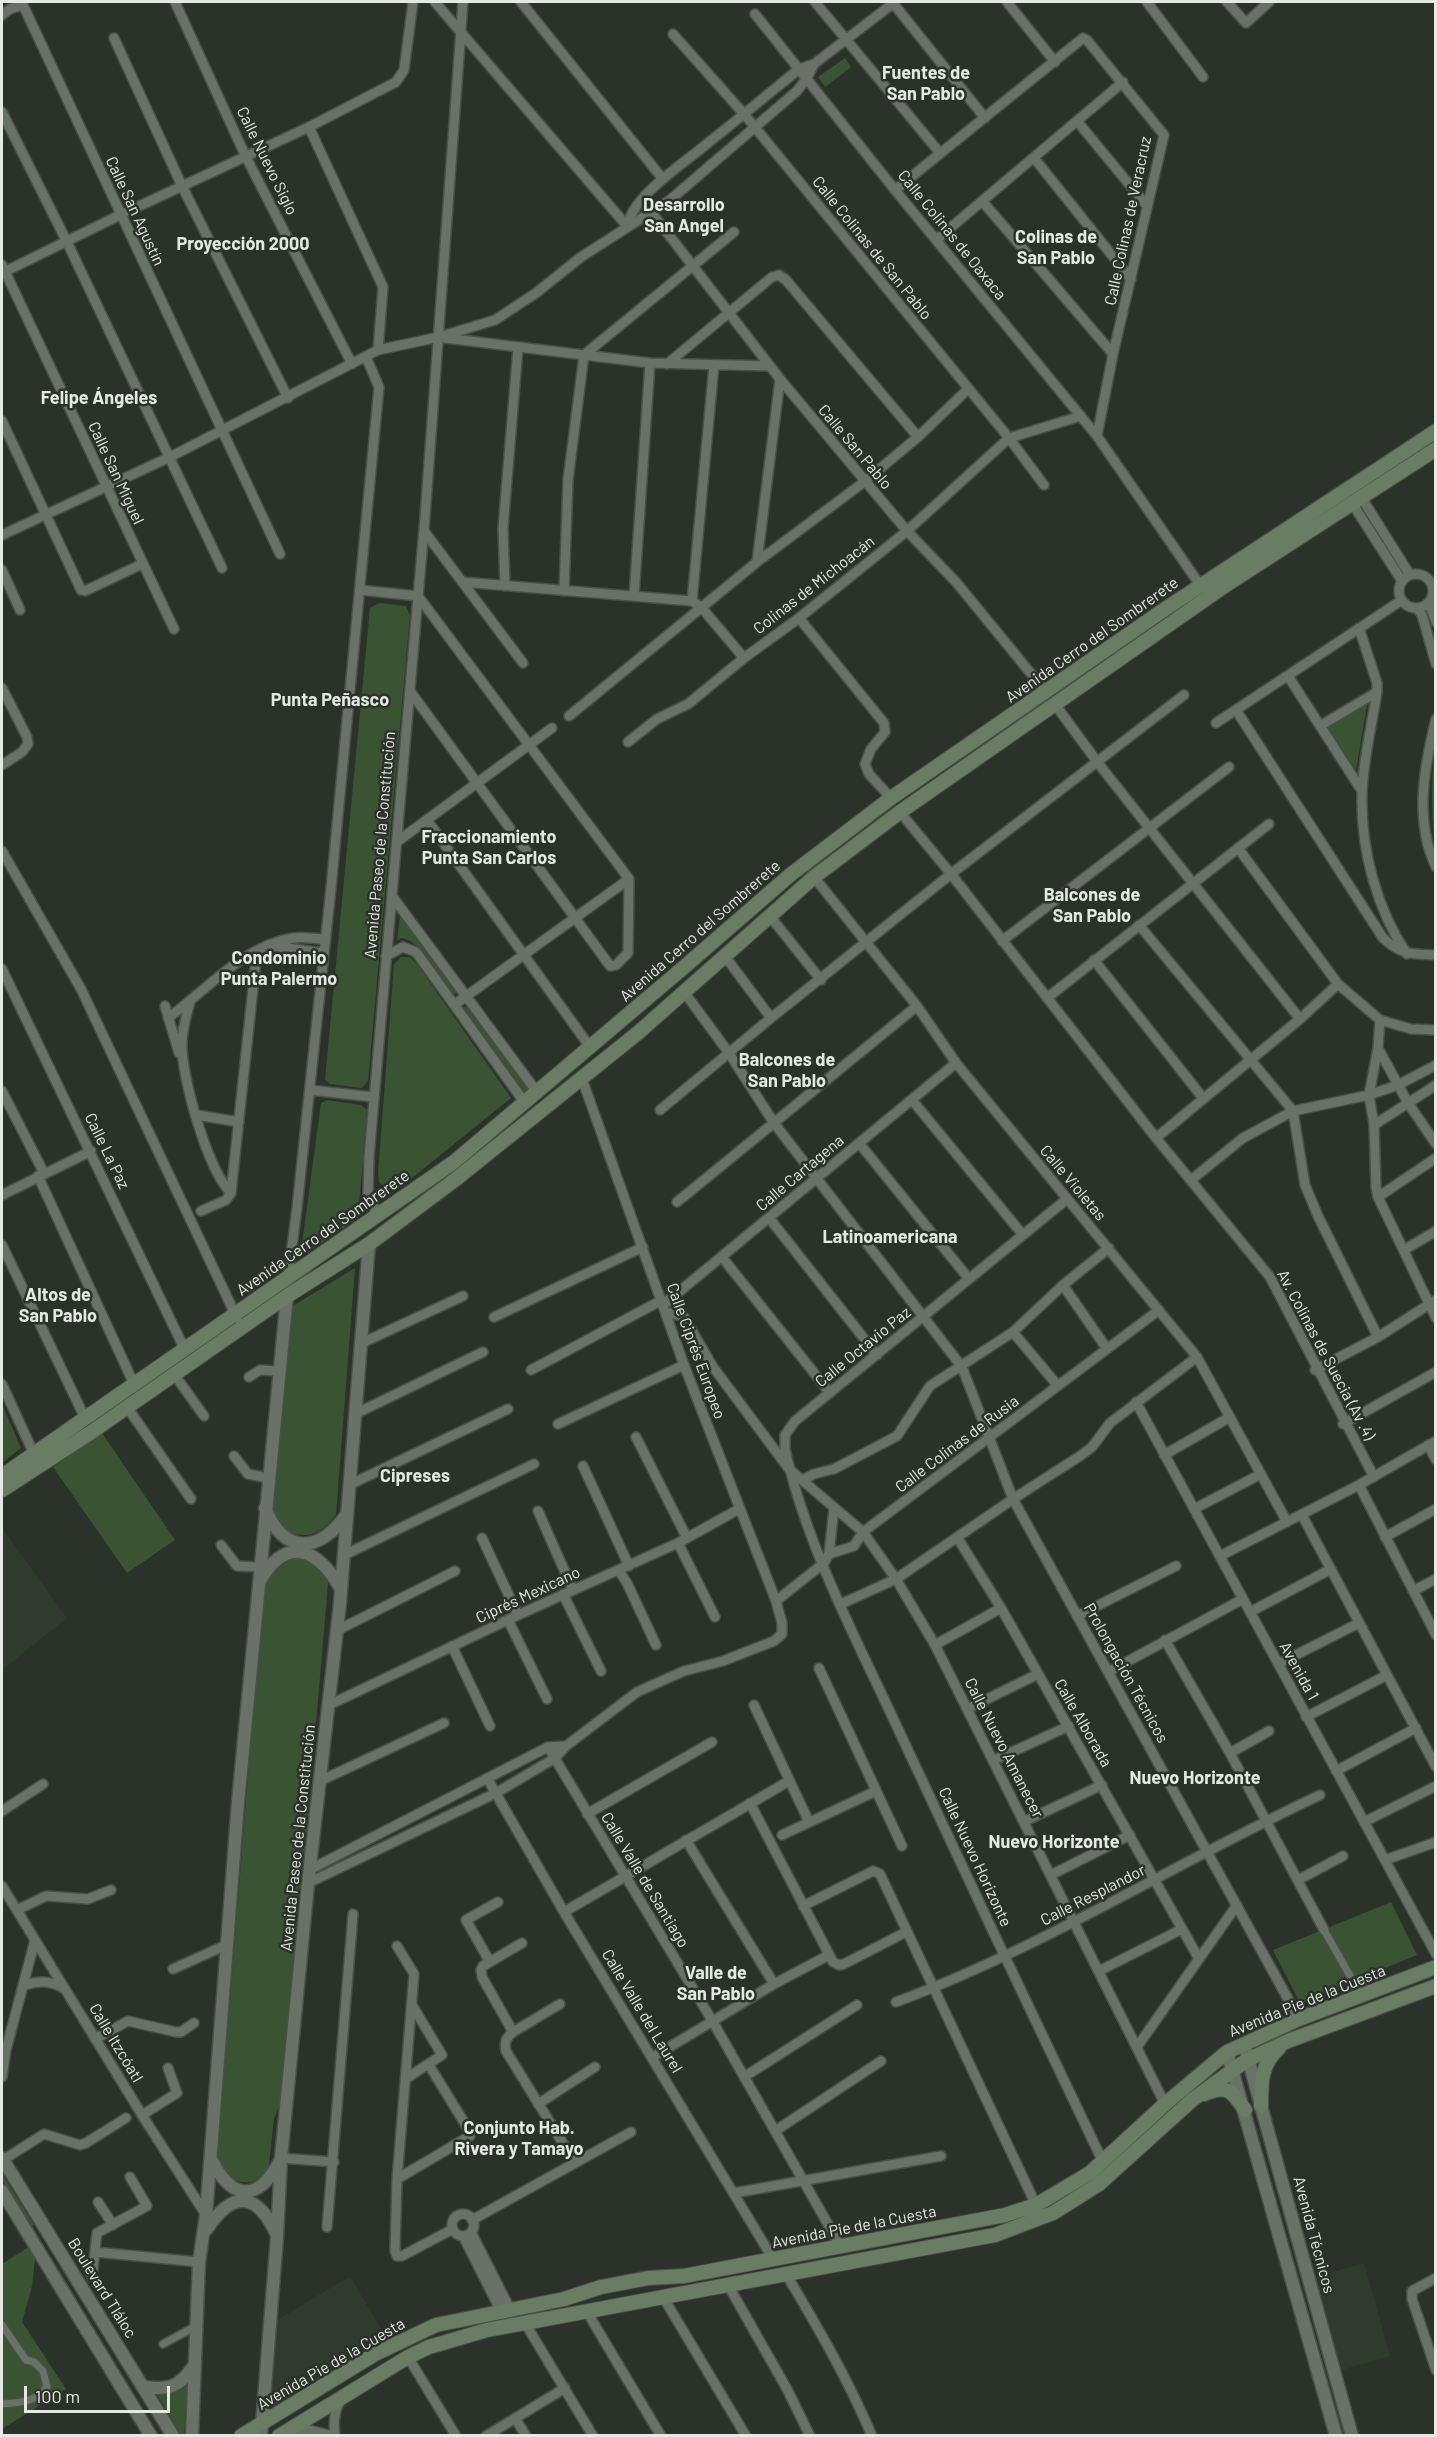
<!DOCTYPE html>
<meta charset="utf-8">
<style>
body{margin:0}
#map{position:relative;width:1437px;height:2437px;overflow:hidden;background:#2b3229;font-family:Barlow,sans-serif}
canvas{display:block}
.frame{position:absolute;inset:0;border:3px solid #e4e9e3;pointer-events:none}
.scale{position:absolute;left:24px;top:2386px;width:146px;height:27px;box-sizing:border-box;border:3px solid #e4e9e3;border-top:0;padding-left:8px;font-size:18px;line-height:21px;white-space:nowrap;color:#e4e9e3;-webkit-text-stroke:4px #2b3229;paint-order:stroke}
</style>
<div id="map">
<canvas width="1437" height="2437"></canvas>
<div class="frame"></div>
<div class="scale">100 m</div>
</div>
<script>
const c = document.querySelector('canvas').getContext('2d');
c.lineJoin = 'round';
function fill(path, color) {
  c.fillStyle = color;
  c.fill(path, 'evenodd');
}
function trace(path, color, width, dash) {
  c.strokeStyle = color;
  c.lineWidth = width;
  c.lineCap = dash ? 'butt' : 'round';
  c.setLineDash(dash || []);
  c.stroke(path);
}
function label(font, color, halo, rows, align = 'center') {
  c.font = font + ' Barlow,sans-serif';
  c.lineWidth = 5;
  c.setLineDash([]);
  c.textBaseline = 'middle';
  c.strokeStyle = halo;
  c.fillStyle = color;
  for (const [text, x, y, turn = 0] of rows) {
    c.save();
    c.translate(x, y);
    c.rotate((+turn || 0) * Math.PI / 180);
    c.textAlign = isNaN(turn) ? turn : align;
    if (halo) c.strokeText(text, 0, 0);
    c.fillText(text, 0, 0);
    c.restore();
  }
}
const built = new Path2D(`
 M2 1528 67 1618 2 1670Z
 M1364 2263 1390 2356 1335 2372 1308 2279Z
 M350 2276 390 2344 273 2413 269 2404 274 2322Z`);
const green = new Path2D(`
 M845 58 851 67 825 87 818 77Z
 M379 603 406 606 410 615 368 1081 362 1088 330 1084 325 1079 370 608Z
 M1367 704 1356 770 1328 728Z
 M1435 751H1436L1435 851C1432 817 1430 785 1435 751Z
 M400 915 458 992 453 995C442 980 420 939 401 938L397 941Z
 M401 957H410L417 964 511 1098 397 1190 386 1189 379 1182 378 1173 394 964Z
 M468 1005 529 1090 525 1093 463 1008Z
 M327 1100 361 1105 367 1110 358 1218 300 1258 321 1103Z
 M355 1268 336 1515C320 1535 308 1540 282 1530L271 1508 291 1307Z
 M2 1404 21 1448 2 1463Z
 M102 1433 175 1540 127 1573 53 1467Z
 M301 1556 322 1568 328 1583 327 1596 284 2093 274 2119 268 2173C247 2190 230 2183 217 2161L263 1589C271 1572 283 1561 301 1556Z
 M1391 1902 1417 1955 1300 2003 1273 1950Z
 M2 2173 34 2225 31 2227 2 2180Z
 M33 2244 36 2249 32 2286 22 2322 66 2389 2 2429V2264Z
 M188 2384 184 2435H181L157 2394 180 2390Z`);
const pedestrian = new Path2D(`
 M1324 1930 1361 1995
 M2 2325 26 2360 34 2362 43 2371 47 2387C36 2402 20 2403 2 2404
 M163 2344 198 2325`);
const minor = new Path2D(`
 M175 2 246 157 352 364
 M435 2 627 226C634 194 685 163 709 142 736 121 762 99 788 78L799 69 814 64 895 2
 M521 2 662 178
 M815 2 940 153
 M1007 2 1055 62
 M1147 2 1203 77
 M1227 2 1246 23 1269 2
 M893 3 985 118
 M755 14 895 190 1097 436 1200 585
 M2 15 10 9 23 5 280 554
 M673 34 744 114 1009 438 1044 485
 M114 38 182 186 288 398
 M2 112 67 242 222 568
 M1077 121 1147 206
 M309 127 383 287 378 350
 M1034 158 1131 279
 M895 190 1083 38 1087 40 1164 135 1113 354 1097 436
 M983 202 1113 354
 M652 213 780 379 907 531 956 582 1046 692
 M936 240 1123 82
 M2 265 174 629
 M2 273 120 215 309 127 396 82 404 70 413 2
 M445 338 650 363 769 366
 M667 364 772 277 779 275 786 280 918 437
 M2 421 81 590 85 591 142 564
 M1361 497 1410 575
 M1352 503 1402 581
 M424 531 523 663
 M2 535 170 457 378 350 439 337 495 320 536 293 581 257 670 200 797 91 807 78 814 64
 M757 562 780 379
 M2 570 20 610
 M1399 591a17 17 0 1 1 34 0a17 17 0 1 1-34 0Z
 M462 582 692 601 701 607 744 658
 M505 586 503 528 518 348
 M360 590 418 596 629 879
 M564 591 568 480 584 355 734 232
 M634 596 650 363
 M1431 599V608L1436 622
 M692 601 714 365
 M1417 608 1422 615 1436 664
 M799 618 884 723 885 732 871 749 865 764 869 774 891 798
 M1359 628 1377 683V692C1372 724 1362 765 1362 797 1361 850 1377 910 1407 954
 M1288 676 1362 791
 M2 688 27 737 28 744 22 752 2 765
 M410 691 610 966 616 965 628 953 629 879
 M1054 703 1098 763 1300 1019
 M1236 710 1383 938C1401 955 1412 954 1436 955
 M569 716 757 562 864 482 918 437 968 389
 M1436 719C1424 767 1414 821 1436 867
 M1216 723 1402 600
 M1320 726 1377 692
 M628 742 657 719 688 704 744 658 799 618 907 531 1009 438 1081 416
 M900 812 951 874 1156 1138 1270 1277 1374 1477
 M427 820 590 1047
 M398 841 552 728
 M1238 848 1338 984 1380 1020 1411 1029 1436 1030
 M2 851 81 989 237 1318
 M814 877 917 1006 956 1063 1197 1357 1287 1522
 M392 896 537 1092
 M769 915 821 980
 M1139 925 1293 1111 1305 1185 1318 1216 1378 1337
 M1002 941 1229 767
 M271 946 324 953
 M724 955 771 1018
 M386 956 403 947 416 952 525 1103
 M1094 960 1203 1098
 M2 969 184 1348
 M684 992 729 1053 774 1123 962 1367 1013 1499 1299 2019
 M1047 998 1269 824
 M190 1002C186 1016 182 1030 182 1044 181 1076 208 1171 231 1193
 M454 1005 629 879
 M165 1006 179 1053
 M168 1018C207 990 243 946 293 938 303 936 315 939 325 939
 M1380 1020 1378 1048 1369 1095 1374 1125 1376 1187 1378 1197 1436 1318
 M1378 1048 1408 1103 1436 1144
 M310 1090 373 1097
 M2 1091 44 1173
 M912 1100 1023 1235
 M660 1110 771 1018 951 874 1184 695
 M197 1115 239 1122
 M1374 1125 1436 1085
 M1156 1138 1300 1019 1338 984
 M859 1143 969 1279
 M38 1176 134 1384
 M1191 1180 1243 1138 1293 1111 1369 1095 1398 1085 1436 1065
 M2 1195 91 1151
 M1378 1197 1436 1158
 M1067 1199 795 1421 785 1435V1449C807 1548 857 1640 899 1731 966 1875 1034 2019 1103 2162
 M677 1202 917 1006
 M201 1211 226 1200 231 1193 257 951
 M378 1215 368 1195 369 1157 425 517 463 2
 M770 1219 877 1355
 M2 1245 85 1418
 M1404 1250 1436 1231
 M722 1257 830 1393
 M288 1277 297 1208 331 888 379 387 366 357
 M1063 1285 1107 1349
 M663 1305 956 1063
 M666 1312 684 1317 713 1367 789 1469 863 1532 896 1579 935 1645 1165 2104
 M494 1317 643 1247
 M1013 1332 1058 1386
 M362 1343 463 1296
 M531 1370 662 1300
 M1315 1370 1378 1337 1436 1300
 M174 1374 204 1416
 M249 1377 260 1370 278 1371
 M2 1384 34 1454
 M1136 1402 1436 1954
 M127 1407 191 1499
 M355 1414 483 1352
 M558 1424 684 1365
 M1343 1424 1436 1372
 M636 1437 687 1538
 M1428 1445 1436 1460
 M1164 1455 1230 1417
 M234 1456 248 1474 268 1478
 M583 1466 629 1566
 M803 1480 814 1474 834 1469 897 1436 930 1386 1013 1332 1063 1285 1109 1248
 M349 1485 508 1409
 M1359 1485 1436 1635
 M1194 1509 1261 1474
 M538 1511 573 1590
 M1302 1515 1436 1767
 M957 1537 1001 1608 1198 1957
 M1385 1537 1436 1509
 M482 1538 518 1615
 M678 1543 715 1617
 M221 1545 237 1566 260 1567
 M829 1554 834 1508
 M344 1555 534 1464
 M1220 1556 1359 1485 1436 1441
 M619 1571 627 1583 656 1645
 M1413 1591 1436 1579
 M563 1594 601 1671
 M776 1601 824 1563 829 1554 854 1546 863 1532 1159 1310
 M841 1604 896 1579 1013 1499 1080 1456 1092 1447 1110 1423 1197 1357
 M1250 1612 1331 1569
 M1077 1616 1176 1566
 M508 1620 547 1699
 M336 1631 455 1571
 M1165 1640 1230 1753 1324 1930
 M935 1645 1001 1608
 M452 1646 490 1726
 M1278 1664 1359 1623
 M819 1668 902 1846
 M1108 1672 1243 1599
 M329 1705 518 1615 678 1543 739 1509
 M754 1705 809 1822
 M967 1709 1038 1674
 M1306 1717 1387 1675
 M548 1747 713 2022 841 2247
 M1230 1753 1269 1731
 M994 1760 1069 1726
 M1336 1771 1416 1728
 M487 1778 564 1912 773 2259
 M320 1781 444 1723
 M750 1803 833 1962 839 1965 844 1964 906 1932
 M2 1811 43 1784
 M587 1814 712 1742
 M1025 1821 1102 1785
 M1364 1822 1436 1786
 M782 1835 876 1791
 M686 1840 774 1984
 M1385 1860 1436 1842
 M311 1869 548 1747 566 1746
 M1051 1875 1130 1835
 M1298 1880 1343 1856
 M308 1883 496 1793 555 1758 566 1746 637 1692 684 1671 723 1661 774 1641 782 1634V1623L776 1601 684 1365 582 1079
 M2 1886 142 2115 206 2215
 M803 1906 873 1871 880 1874 1036 2205
 M17 1910 46 1896 88 1899 111 1890
 M564 1912 789 1781
 M397 1946 414 1974 397 2179 395 2251 397 2256H402L453 2229
 M490 1962 466 1920 498 1902
 M173 1969 226 1945
 M1099 1971 1182 1929
 M25 1985C40 1980 51 1981 65 1989
 M896 2002C1044 1947 1177 1862 1320 1795
 M560 2004 513 2032C506 2038 504 2042 506 2051L575 2163
 M513 2032 482 1977 481 1970 483 1966 522 1943
 M95 2039 128 2021 176 2032H181L194 2023
 M1137 2047 1237 1905
 M653 2057 774 1984 829 1955
 M2 2077 6 2050 35 1940
 M744 2077 857 2005
 M407 2078 442 2055 412 2005
 M538 2104 595 2067
 M142 2115 177 2093 168 2068
 M775 2131 881 2061
 M281 2158 334 2162
 M3 2160 44 2134 80 2145 86 2143 126 2118
 M397 2179 470 2136V2132L429 2065
 M734 2193 941 2156
 M98 2202 113 2225
 M452 2225a11 11 0 1 1 22 0a11 11 0 1 1-22 0Z
 M472 2220 631 2132
 M327 2227 353 1914
 M471 2232 510 2309
 M463 2236 501 2311
 M95 2252 199 2262
 M786 2274C817 2326 848 2379 872 2436
 M92 2277 97 2233 147 2206 130 2177
 M1436 2278 1412 2291V2299L1436 2370
 M728 2285 787 2389 810 2436
 M663 2297 746 2436
 M587 2312 661 2436
 M525 2323 593 2436
 M408 2357 456 2436
 M515 2418 526 2436
 M289 2431 308 2430 334 2436
 M335 2436C333 2422 334 2412 340 2401
 M486 2436 565 2388`);
const tertiary = new Path2D(`
 M265 1508C285 1556 319 1553 347 1514
 M260 1581C287 1534 318 1549 341 1589
 M1244 2044 1352 2436
 M1227 2052 1336 2436
 M2 2158 173 2436
 M212 2161C233 2201 258 2202 280 2161
 M2 2191 151 2436
 M207 2229C232 2191 256 2191 276 2233
 M144 2387C169 2390 179 2387 193 2367
 M192 2436 199 2262 206 2215 238 1802 287 1296
 M261 2436 277 2237 281 2158 308 1884 340 1603 369 1244`);
const secondary = new Path2D(`
 M2 1476 454 1162 683 968 790 875 891 798 1165 609 1436 431
 M2 1490 90 1433 287 1296 369 1244 456 1179 639 1032 814 877 900 812 1226 585 1436 449
 M1204 2094C1228 2084 1232 2091 1245 2110
 M1261 2106C1261 2082 1261 2064 1279 2048
 M241 2436 375 2354 436 2325 564 2299 601 2287 648 2278 684 2276 1005 2215 1036 2205 1090 2173 1165 2104 1227 2052 1299 2019 1436 1967
 M279 2436 408 2357 429 2347 487 2330 995 2235 1053 2213 1099 2184 1192 2100 1247 2060 1288 2041 1436 1986`);
const streetNames = [
 ["Calle Nuevo Siglo",267,161,64],
 ["Calle San Agustín",135,211,65],
 ["Calle Colinas de Veracruz",1128,221,-78],
 ["Calle Colinas de Oaxaca",952,235,51],
 ["Calle Colinas de San Pablo",872,248,51],
 ["Calle San Pablo",855,447,50],
 ["Calle San Miguel",116,473,65],
 ["Colinas de Michoacán",814,585,-38],
 ["Avenida Cerro del Sombrerete",1092,640,-35],
 ["Avenida Paseo de la Constitución",380,845,-85],
 ["Avenida Cerro del Sombrerete",700,931,-41],
 ["Calle La Paz",107,1151,64],
 ["Calle Cartagena",800,1173,-40],
 ["Calle Violetas",1073,1183,50],
 ["Avenida Cerro del Sombrerete",323,1233,-35],
 ["Calle Octavio Paz",863,1347,-39],
 ["Calle Ciprés Europeo",696,1351,70],
 ["Av. Colinas de Suecia (Av .4)",1326,1355,62],
 ["Calle Colinas de Rusia",957,1444,-37],
 ["Ciprés Mexicano",528,1595,-25],
 ["Avenida 1",1299,1671,61],
 ["Prolongación Técnicos",1126,1673,61],
 ["Calle Alborada",1083,1723,60],
 ["Calle Nuevo Amanecer",1004,1748,63],
 ["Avenida Paseo de la Constitución",298,1838,-84],
 ["Calle Nuevo Horizonte",975,1857,65],
 ["Calle Valle de Santiago",645,1880,59],
 ["Calle Resplandor",1093,1895,-27],
 ["Avenida Pie de la Cuesta",1307,2001,-22],
 ["Calle Valle del Laurel",642,2011,59],
 ["Calle Itzcóatl",116,2043,59],
 ["Avenida Pie de la Cuesta",854,2227,-11],
 ["Avenida Técnicos",1314,2235,75],
 ["Boulevard Tláloc",102,2288,58],
 ["Avenida Pie de la Cuesta",331,2364,-30]
];
const neighbourhoodNames = [
 ["Fuentes de",926,73],
 ["San Pablo",926,94],
 ["Desarrollo",684,205],
 ["San Angel",684,226],
 ["Colinas de",1056,237],
 ["San Pablo",1056,258],
 ["Proyección 2000",243,244],
 ["Felipe Ángeles",99,398],
 ["Punta Peñasco",330,700],
 ["Fraccionamiento",489,837],
 ["Punta San Carlos",489,858],
 ["Balcones de",1092,895],
 ["San Pablo",1092,916],
 ["Condominio",279,958],
 ["Punta Palermo",279,979],
 ["Balcones de",787,1060],
 ["San Pablo",787,1081],
 ["Latinoamericana",890,1237],
 ["Altos de",58,1295],
 ["San Pablo",58,1316],
 ["Cipreses",415,1476],
 ["Nuevo Horizonte",1195,1778],
 ["Nuevo Horizonte",1054,1842],
 ["Valle de",716,1973],
 ["San Pablo",716,1994],
 ["Conjunto Hab.",519,2128],
 ["Rivera y Tamayo",519,2149]
];
fill(built, '#2f3b2c');
fill(green, '#3a5333');
trace(pedestrian, '#495048', 10);
trace(minor, '#495048', 12);
trace(tertiary, '#495048', 15);
trace(secondary, '#495048', 16);
trace(pedestrian, '#697267', 7);
trace(minor, '#697267', 9);
trace(tertiary, '#697267', 12);
trace(secondary, '#687d63', 14);
label('16px', '#e4e9e3', '#2b3229', streetNames);
label('bold 18px', '#e4e9e3', '#2b3229', neighbourhoodNames);
</script>
